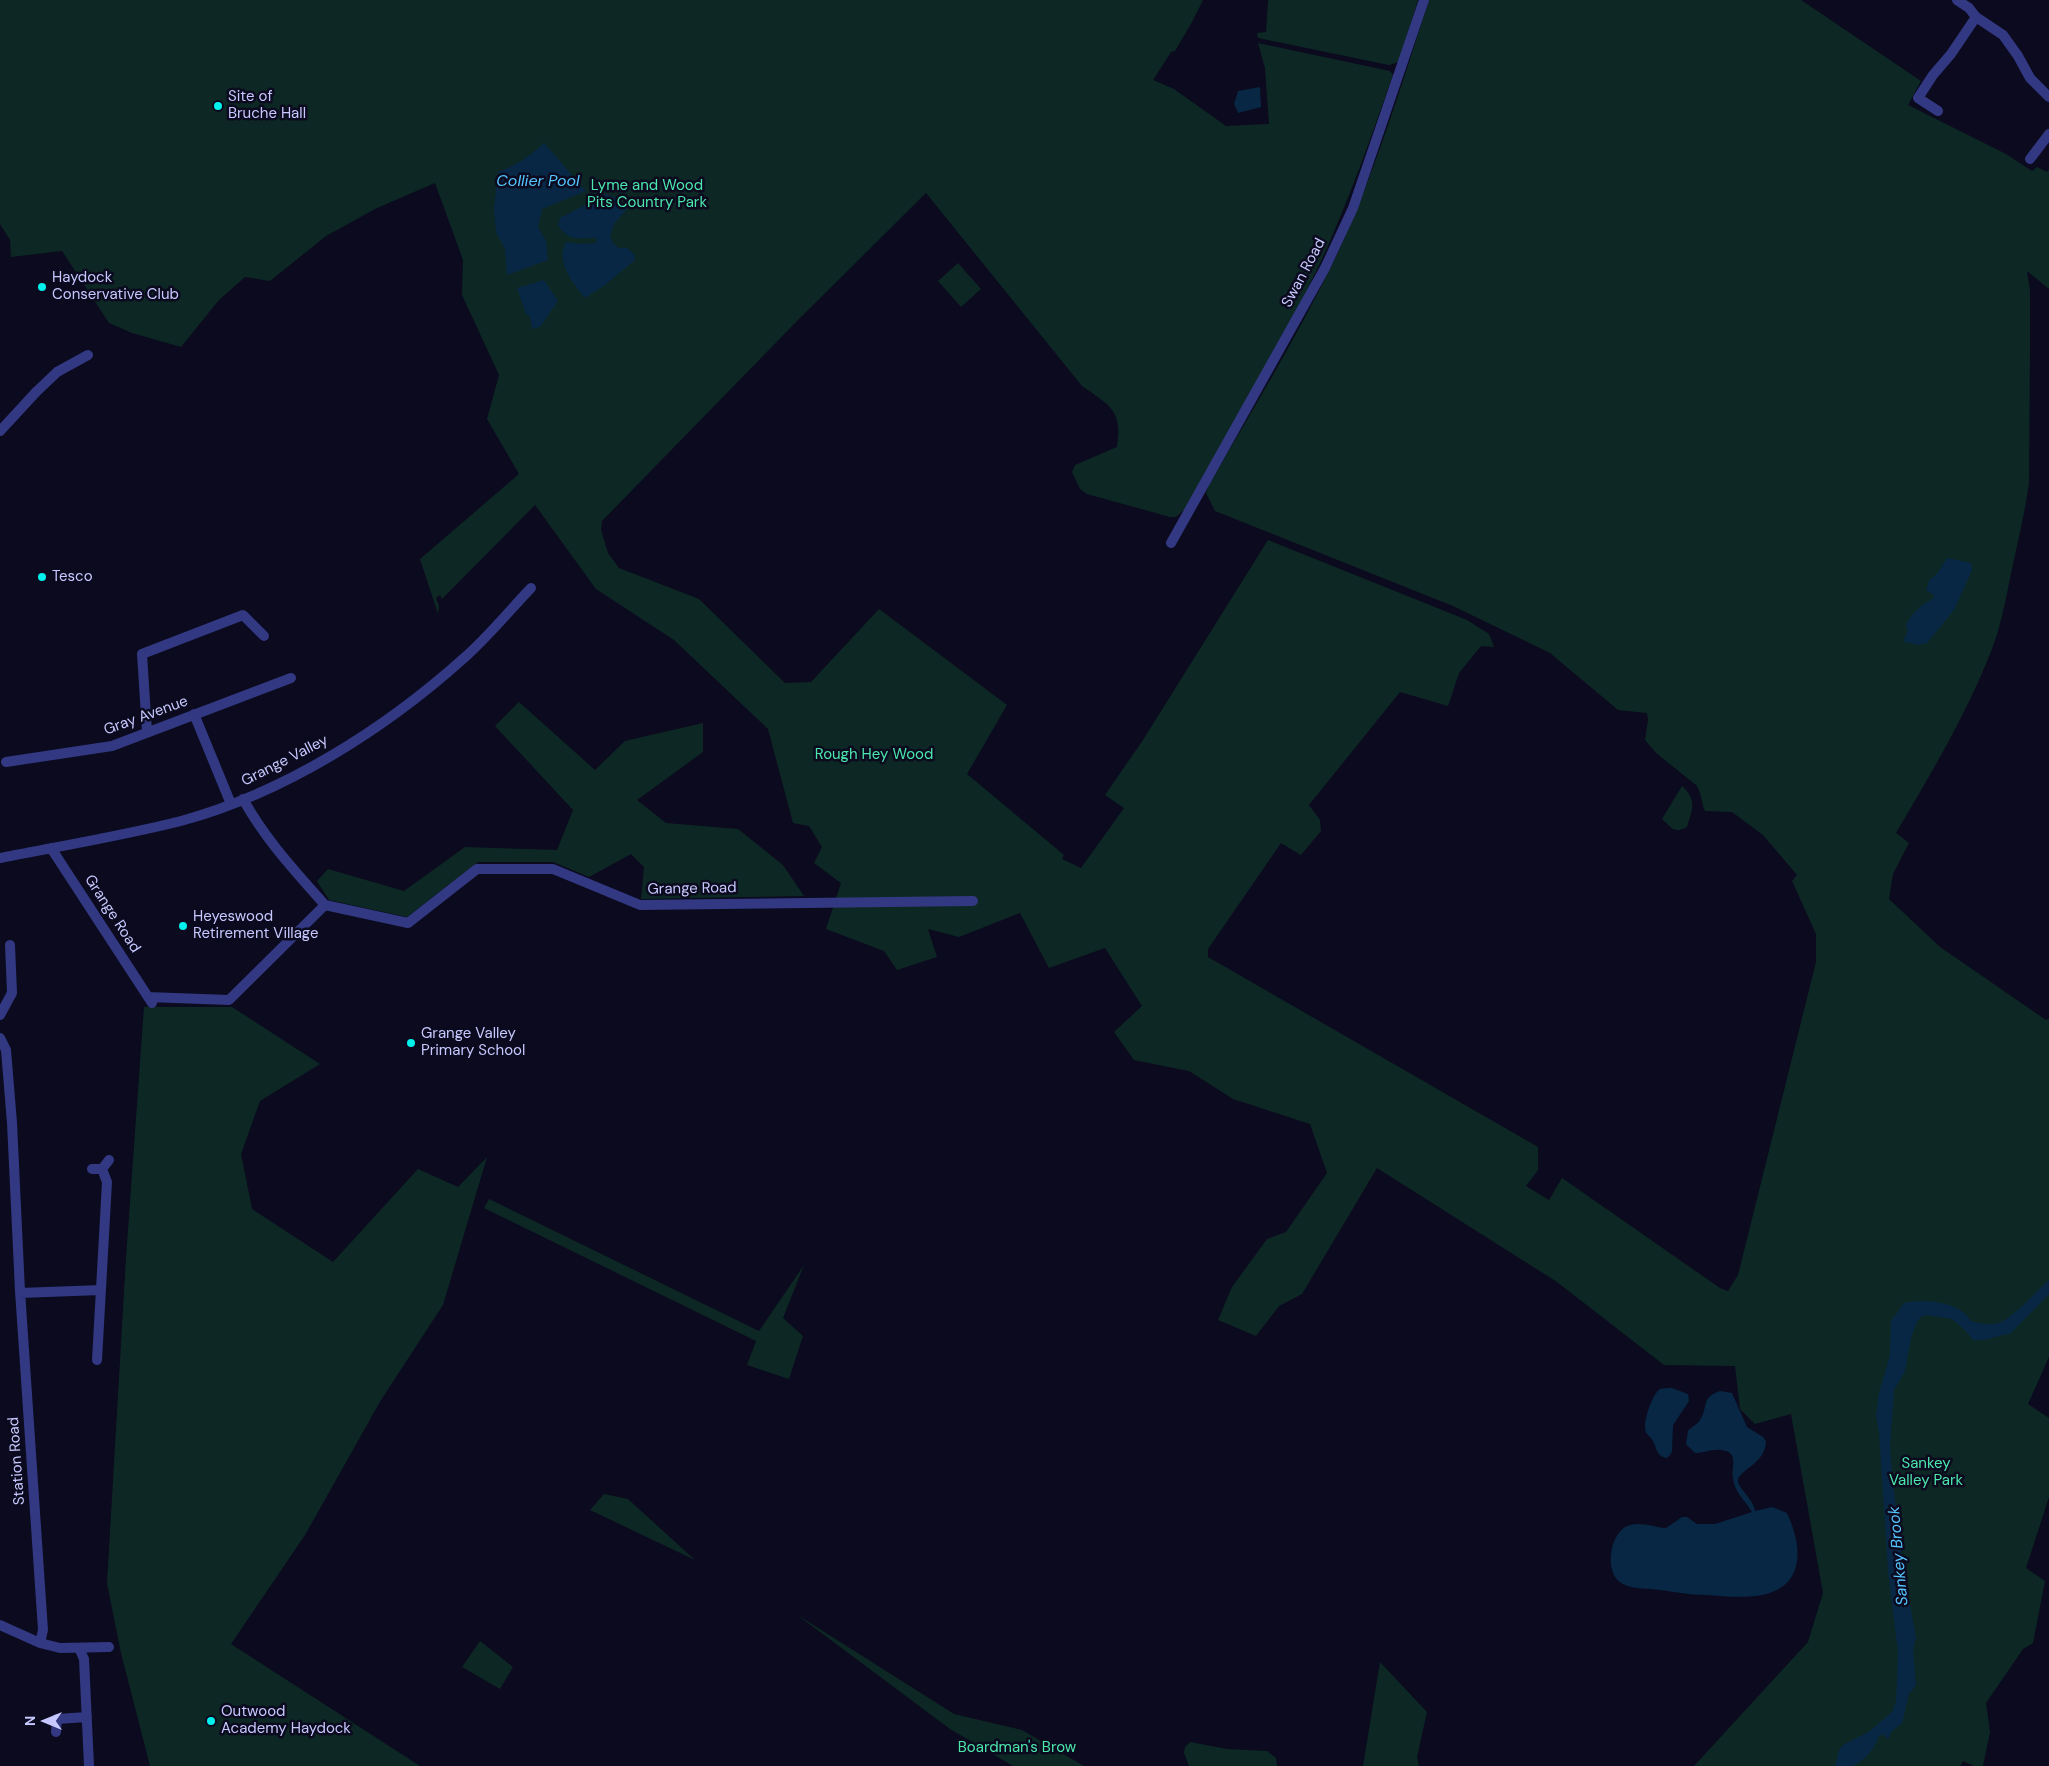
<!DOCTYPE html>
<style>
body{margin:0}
#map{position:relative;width:2049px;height:1766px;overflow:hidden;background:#0b0a1e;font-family:"DM Sans",sans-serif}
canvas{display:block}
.north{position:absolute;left:20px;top:1696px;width:50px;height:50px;-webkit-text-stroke:4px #0b0a1e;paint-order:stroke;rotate:270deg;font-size:14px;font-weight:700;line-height:20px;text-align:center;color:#c7c8ff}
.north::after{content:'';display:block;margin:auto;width:18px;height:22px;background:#c7c8ff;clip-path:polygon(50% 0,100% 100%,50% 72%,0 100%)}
</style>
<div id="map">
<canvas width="2049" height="1766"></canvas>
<div class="north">N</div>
</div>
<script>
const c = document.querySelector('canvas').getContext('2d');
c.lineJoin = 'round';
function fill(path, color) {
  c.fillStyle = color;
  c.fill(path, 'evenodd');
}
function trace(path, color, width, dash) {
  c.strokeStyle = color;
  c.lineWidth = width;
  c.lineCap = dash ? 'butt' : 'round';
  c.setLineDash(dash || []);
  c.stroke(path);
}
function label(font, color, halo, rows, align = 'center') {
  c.font = font + ' "DM Sans",sans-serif';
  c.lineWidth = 5;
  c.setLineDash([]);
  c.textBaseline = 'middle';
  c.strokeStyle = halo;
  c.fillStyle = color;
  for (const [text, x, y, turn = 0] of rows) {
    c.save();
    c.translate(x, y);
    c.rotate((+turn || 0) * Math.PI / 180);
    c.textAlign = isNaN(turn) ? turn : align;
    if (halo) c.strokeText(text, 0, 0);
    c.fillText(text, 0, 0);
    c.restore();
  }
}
const green = new Path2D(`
 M0 0H1203L1192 22 1175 51 1171 52 1153 80 1174 89 1226 126 1269 124 1265 68 1258 43 1390 71 1393 75C1371 137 1349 200 1322 259 1282 344 1232 425 1187 507L1176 517H1170L1087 494 1080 489 1072 472 1075 465 1117 447C1123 410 1110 406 1082 386L926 193 799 319 602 521 601 530 608 553 619 568 699 599 785 683 811 682 879 609 1007 705 967 774 1064 855 1062 859 1081 868 1124 808 1105 795 1143 740 1268 540 1467 620 1489 634 1494 647 1481 646 1459 673 1448 706 1400 692 1309 805 1320 820 1321 831 1301 855 1281 843 1208 949V957L1538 1147V1170L1526 1186 1549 1200 1562 1178 1720 1288 1728 1291 1738 1275 1816 962V934L1792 881 1797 875 1763 835 1732 812 1705 811C1701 802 1702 793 1696 785L1656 753 1645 740 1648 720 1647 713 1618 710 1550 653 1453 606 1215 511 1206 493 1208 487C1251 412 1297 337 1335 259 1374 176 1401 87 1429 0H1801L1921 81 1908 105 2006 154 2032 171 2037 167 2047 172 2049 169V289L2027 271 2030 291V343L2029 483C2025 512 2018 541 2012 569 2006 598 2001 627 1990 654 1965 717 1930 775 1896 833L1909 843 1893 874 1889 899 1940 947 2046 1020 2049 1018V1357L2028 1404 2049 1418V1497L2026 1568 2045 1581 2033 1643 2023 1649 1986 1703 1990 1732 1983 1766H1974L1963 1761 1960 1766H1694L1808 1642 1823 1593 1791 1414 1755 1424 1740 1409 1735 1366 1664 1365 1557 1282 1377 1168 1302 1294 1279 1306 1256 1336 1218 1320 1232 1287 1267 1239 1286 1232 1327 1173 1310 1124 1233 1099 1189 1071 1134 1060 1114 1032 1142 1006 1105 948 1049 968 1020 913 959 937 928 929 937 957 897 970 884 951 826 929 841 883 814 863 822 847 809 826 793 823 768 729 674 640 596 589 535 505 442 599 440 595 436 598 439 606 438 614 420 559 519 474 487 419 499 375 462 295 463 260 435 183 377 208 326 236 270 281 245 277 219 300 181 347 132 333 109 323 62 251 11 257 10 240 0 224Z
 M1268 0H1418L1399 60 1396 63 1389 65 1258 38 1257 33 1266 32Z
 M958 263 981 289 961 307 938 281Z
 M519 702 595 770 625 741 703 723V752L637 800 666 823 738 829 783 865 804 896 641 899 644 867 631 854 589 877 553 862H478L407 917 329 900 317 881 328 869 404 891 465 847 557 850 573 810 495 726Z
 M1682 786C1697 800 1693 808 1687 827 1674 834 1672 828 1662 819Z
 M144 1007H232L320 1064 260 1101 241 1154 252 1209 333 1262 418 1169 458 1187 487 1157 443 1305 381 1400 305 1535 231 1644 420 1766H150L121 1653 107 1583 126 1258Z
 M489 1199 759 1331 804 1265 783 1318 803 1336 789 1379 747 1365 756 1341 484 1208Z
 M604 1494 628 1499 695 1560 590 1510Z
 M796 1614 954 1714 1022 1730 1084 1766H1013L950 1729Z
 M480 1641 513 1667 500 1689 462 1667Z
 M1380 1662 1427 1712 1417 1757 1419 1766H1363Z
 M1190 1742 1227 1749 1267 1751 1276 1758 1277 1766H1189L1184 1753 1185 1747Z`);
const water = new Path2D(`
 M1260 87 1261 107 1238 113 1234 104 1238 91Z
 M544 143 586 191 542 209 538 227 546 241 548 260 507 275 505 249 496 232 494 209 498 172C517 165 530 156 544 143Z
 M606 194 617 198 627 209 614 224 610 236 613 243 619 248H627L634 254 635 260 605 285 585 298C573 283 555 262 566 242L581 244 596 243V238C578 238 569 242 558 225L560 218Z
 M544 280 558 301 540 327 532 329 530 316 526 314 517 288Z
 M1948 558 1971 563 1972 570 1954 610 1927 643 1919 645 1905 642 1904 639 1908 631 1906 625 1911 616 1922 605 1933 599 1934 595 1926 590 1930 579C1940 574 1941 565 1948 558Z
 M2049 1280V1294L2010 1334C1996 1335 1987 1342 1973 1340L1965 1330 1952 1319 1927 1315 1921 1317 1917 1322 1911 1338 1905 1371 1894 1390 1890 1447 1893 1483 1903 1564 1916 1638 1913 1648 1916 1685 1909 1694 1902 1723 1892 1731 1888 1739 1883 1734 1878 1737C1876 1748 1862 1764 1851 1766 1846 1766 1840 1766 1835 1766L1839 1750 1843 1745 1870 1731 1892 1712 1896 1702 1898 1652 1888 1572 1879 1433 1876 1416 1879 1393 1890 1355 1891 1321 1904 1303C1925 1299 1959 1301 1971 1321 1980 1323 1989 1326 1998 1323 2012 1319 2038 1290 2049 1280Z
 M1672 1388 1688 1394 1689 1401 1673 1425 1672 1451 1671 1454 1667 1458C1657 1457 1657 1449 1653 1441 1652 1438 1648 1436 1646 1432 1642 1424 1652 1394 1660 1389 1664 1388 1668 1388 1672 1388Z
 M1720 1391 1732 1393 1747 1427 1763 1437 1766 1441C1766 1464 1738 1470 1738 1481 1738 1488 1753 1498 1755 1511L1772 1507 1787 1513C1804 1549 1805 1591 1755 1596 1739 1598 1722 1596 1706 1595 1690 1595 1676 1592 1660 1590 1648 1588 1635 1590 1623 1584 1604 1575 1609 1537 1625 1527 1637 1520 1653 1527 1666 1528L1682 1517H1687L1697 1524H1715L1752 1512C1745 1500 1734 1492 1733 1478 1731 1468 1738 1455 1726 1451 1714 1447 1706 1453 1695 1453L1686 1444 1688 1431C1691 1427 1698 1424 1700 1420 1709 1406 1700 1398 1720 1391Z`);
const minor = new Path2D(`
 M1957 0 1969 8 1976 17 2003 35 2018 56 2030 78 2049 97
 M1938 111 1918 98 1933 75 1951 54 1976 17
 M2030 159 2049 134
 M0 431 37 391 57 372 88 355
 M1171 543 1325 268 1353 208 1424 0
 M194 714 231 804
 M147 732 142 654 243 615 264 636
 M6 762 112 746 291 678
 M243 799C265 839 295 871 325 905
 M51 848 152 1003
 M0 858C60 846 122 836 181 821 284 793 385 729 464 658 488 637 509 611 531 588
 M148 997 229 1000 325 905 408 923 477 869H553L640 905 973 901
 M0 1015 12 993 10 945
 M0 1038 6 1050 12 1123 20 1291 43 1630 40 1643
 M92 1169H102L109 1160
 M20 1293 101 1290
 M97 1360 107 1182 102 1169
 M0 1625 40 1643 60 1648 109 1647
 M79 1648 84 1659 89 1766
 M56 1732 57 1719 87 1717`);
const markers = [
 [218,106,5,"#00f2ed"],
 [42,287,5,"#00f2ed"],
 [42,577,5,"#00f2ed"],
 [183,926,5,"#00f2ed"],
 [411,1043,5,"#00f2ed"],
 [211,1721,5,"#00f2ed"]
];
const poiNames = [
 ["Site of",228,97],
 ["Bruche Hall",228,114],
 ["Haydock",52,278],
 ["Conservative Club",52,295],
 ["Tesco",52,577],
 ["Heyeswood",193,917],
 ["Retirement Village",193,934],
 ["Grange Valley",421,1034],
 ["Primary School",421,1051],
 ["Outwood",221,1712],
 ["Academy Haydock",221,1729]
];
const parkNames = [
 ["Lyme and Wood",647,186],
 ["Pits Country Park",647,203],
 ["Rough Hey Wood",874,755],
 ["Sankey",1926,1464],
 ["Valley Park",1926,1481],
 ["Boardman's Brow",1017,1748]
];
const streetNames = [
 ["Swan Road",1304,273,-62],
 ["Gray Avenue",146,716,-20],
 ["Grange Valley",285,761,-27],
 ["Grange Road",692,889,-1],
 ["Grange Road",112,914,57],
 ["Station Road",17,1461,-94]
];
const waterNames = [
 ["Collier Pool",538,182],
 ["Sankey Brook",1899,1556,-95]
];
fill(green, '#0d2824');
fill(water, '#082744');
trace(minor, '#323881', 10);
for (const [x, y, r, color] of markers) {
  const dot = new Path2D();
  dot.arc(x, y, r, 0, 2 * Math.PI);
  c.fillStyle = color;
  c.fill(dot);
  trace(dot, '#0b0a1e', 2);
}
label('15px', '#c7c8ff', '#0b0a1e', poiNames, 'left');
label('15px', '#4ce7ad', '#0b0a1e', parkNames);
label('15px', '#c7c8ff', '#0b0a1e', streetNames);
label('italic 16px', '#55c5ff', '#0b0a1e', waterNames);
</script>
